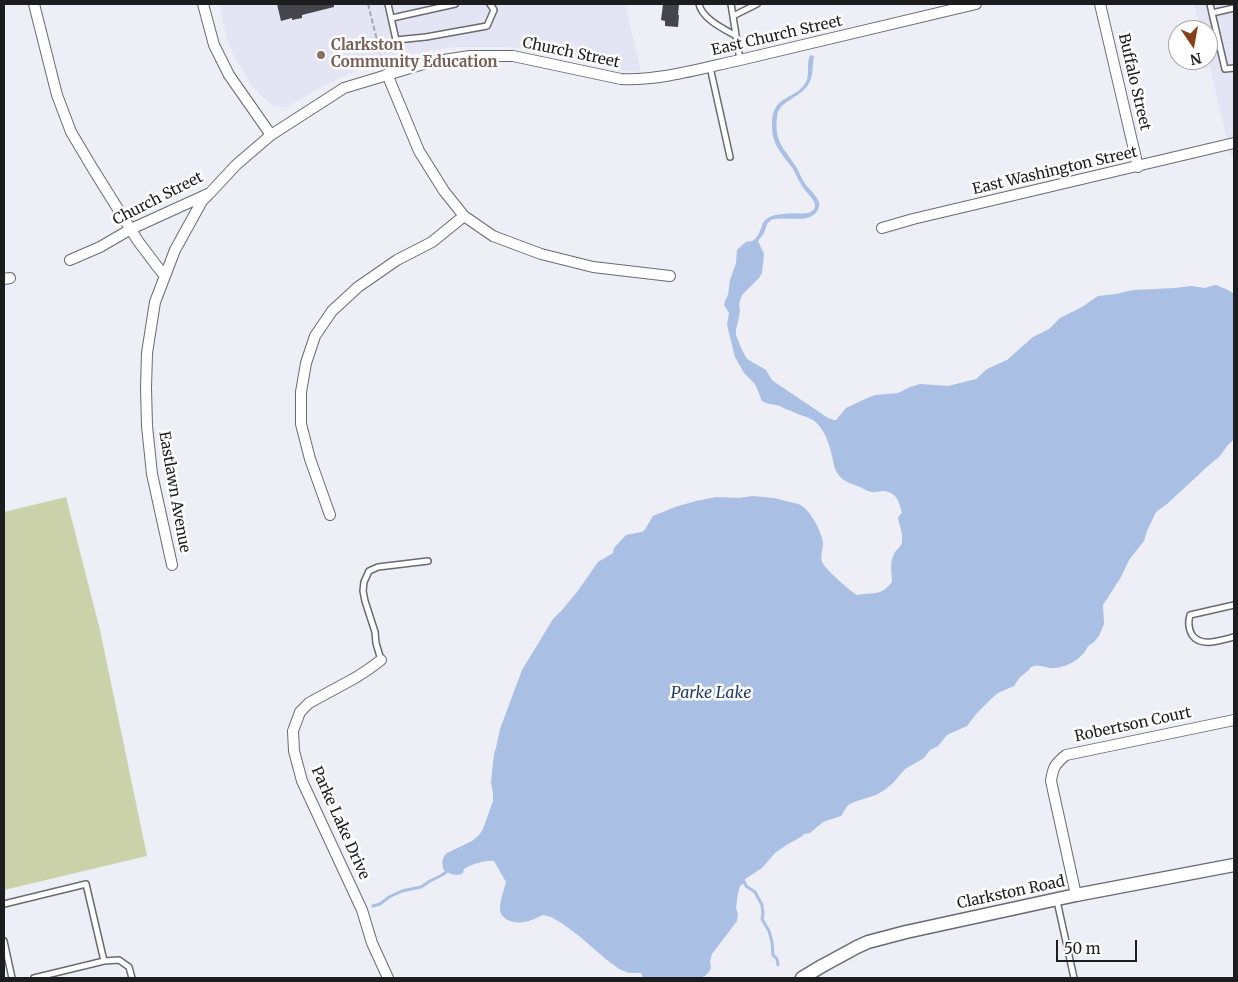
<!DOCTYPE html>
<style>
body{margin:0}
#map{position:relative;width:1238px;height:982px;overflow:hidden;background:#eeeef6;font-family:Merriweather,serif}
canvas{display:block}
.frame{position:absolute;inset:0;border:5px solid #1d1d20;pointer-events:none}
.north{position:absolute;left:1168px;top:20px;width:50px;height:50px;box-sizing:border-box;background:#fff;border:1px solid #a5a5a6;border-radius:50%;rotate:168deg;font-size:14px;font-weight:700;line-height:20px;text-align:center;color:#1d1d20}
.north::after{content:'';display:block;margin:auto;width:18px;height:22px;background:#86401a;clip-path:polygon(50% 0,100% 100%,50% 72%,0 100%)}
.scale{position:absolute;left:1056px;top:940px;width:81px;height:22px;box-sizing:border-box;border:2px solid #1d1d20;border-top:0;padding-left:6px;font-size:15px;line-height:18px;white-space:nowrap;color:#1d1d20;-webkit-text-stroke:4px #fff;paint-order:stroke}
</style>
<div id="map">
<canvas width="1238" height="982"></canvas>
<div class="frame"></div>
<div class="north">N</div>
<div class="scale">50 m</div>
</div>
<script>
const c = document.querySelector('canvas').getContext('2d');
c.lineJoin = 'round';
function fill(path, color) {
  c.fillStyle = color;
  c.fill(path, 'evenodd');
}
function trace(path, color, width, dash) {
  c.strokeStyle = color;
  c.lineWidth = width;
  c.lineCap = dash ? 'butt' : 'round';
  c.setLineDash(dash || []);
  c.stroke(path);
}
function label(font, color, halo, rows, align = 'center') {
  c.font = font + ' Merriweather,serif';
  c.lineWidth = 5;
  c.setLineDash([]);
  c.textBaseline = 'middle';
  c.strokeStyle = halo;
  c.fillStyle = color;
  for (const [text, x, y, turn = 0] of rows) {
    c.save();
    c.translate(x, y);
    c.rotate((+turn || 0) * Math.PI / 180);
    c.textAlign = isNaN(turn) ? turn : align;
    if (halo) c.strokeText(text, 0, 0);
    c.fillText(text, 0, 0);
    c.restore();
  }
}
const built = new Path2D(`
 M219 4H625L641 71 634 72 621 70 583 58 542 49 508 47H455L428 51 395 58 377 63 349 74 325 85 287 107H280L272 105 260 94 252 86 234 56 227 39Z
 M1194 4H1234V156L1231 157 1208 60V30H1201Z`);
const green = new Path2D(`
 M66 497 100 630 147 856 4 890V512Z`);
const water = new Path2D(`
 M810 55 814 56C812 66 814 76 808 85 800 98 778 101 777 117 774 142 784 148 797 168 800 174 802 180 806 185 810 190 818 197 819 203 820 208 816 214 812 216 802 222 783 216 771 220L767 224 764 233 758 241 764 254 762 273 759 278 742 295 739 304 740 311 738 322 736 329V335L742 350 747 359 766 370 772 380 776 383 828 418 834 420H836L846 408 865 399 875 395 898 393 910 387 920 384 948 386 976 379 987 369 1007 360 1033 337 1049 329 1060 318 1082 307 1098 296 1116 294 1133 290 1175 288 1191 286 1205 288 1211 286 1216 285 1228 290 1234 294V439L1227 446 1220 456 1208 466 1167 504 1156 512 1147 531 1144 541 1129 560 1121 577 1103 605 1104 624 1099 636 1094 642 1088 646C1082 660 1066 668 1051 668 1044 667 1038 664 1031 667L1029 670 1020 677 1014 686 998 693 992 698 977 713 967 726 947 735 938 746 930 750 924 758 905 769 892 784 883 791 876 795 854 802 848 805 841 816 823 822 810 833 804 834 801 837 788 844 775 853 762 868 745 879V883L740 886 738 893 736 908 738 914 737 921 712 954 710 961 711 968 709 972 705 976 699 978H643L641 973H629L619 969 607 960 579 936 563 924 551 917 543 915C536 918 531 921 524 922 515 924 500 920 500 909 500 900 504 890 506 882L494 861C484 860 473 864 464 869L463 873C457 877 449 874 444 870 441 864 442 857 447 853L472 841 479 835 483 829 493 801V793L491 782 494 754 496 748 500 729 522 670 553 619 562 610 577 592 598 562 613 553 614 548 626 535 641 532 644 531 653 516 675 507 696 501 716 497 739 498 752 496 774 498 798 504C809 507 822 532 823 543 823 550 820 555 822 562 825 569 851 592 857 595 873 592 880 597 892 582 892 573 889 564 894 554 896 549 902 547 902 541 903 532 899 525 898 517L902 513C899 502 897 492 883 491 880 491 878 492 875 492 870 493 864 489 860 487 850 483 840 481 835 469 831 452 828 431 813 420 806 416 798 415 791 411 787 410 784 408 780 406 773 404 769 405 762 401L755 384 744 373 735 357 727 325 729 313 724 305 725 301 728 295 730 280 736 263 737 250C740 247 743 244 746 242 749 241 752 242 754 240 759 236 761 228 763 223 770 210 796 215 808 213 812 212 815 209 815 205 815 200 805 191 802 186 799 181 796 175 793 169 786 159 778 151 774 140 772 134 772 127 772 121 774 94 796 100 806 82 810 74 806 64 810 55Z`);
const stream = new Path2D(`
 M745 883 746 886 755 892 762 905 763 914 762 919 769 931 772 942 773 955 777 959 778 965
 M373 906 380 904 389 897 402 891 421 887 430 881 442 875 446 872`);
const building = new Path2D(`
 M277 4H334V7L302 15V18L292 20V18L281 21Z
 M663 4H679L678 15H679L678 27 665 26V21L661 20Z`);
const path = new Path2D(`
 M368 4 382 60`);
const service = new Path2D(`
 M388 4 396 40 426 37 487 26 494 10 490 4
 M699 4C702 19 724 29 736 36
 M731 4 740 60
 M1210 4 1212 13 1234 8
 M1212 13 1225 69 1234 68
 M733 16 757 4
 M392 18 455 4
 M710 67 730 157
 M1234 605 1190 615C1188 622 1188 628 1192 635 1201 648 1221 640 1234 637
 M381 660 376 643 375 632 365 601 363 591 364 582 369 571 378 567 428 561
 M1057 901 1074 978
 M4 904 86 884 104 961 119 960 129 967 132 978
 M4 941 12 978
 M34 978 104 961`);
const minor = new Path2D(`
 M34 4 57 95 71 132 93 169 138 241 156 265 165 276
 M203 4 214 45 229 75 271 135
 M1100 4 1138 167
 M387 74 419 151 444 191 464 216
 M882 228 913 219 1234 143
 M70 260 100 247 131 229 210 193 236 165 271 135 344 88 430 62 470 56H513L621 79C659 81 703 68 740 60L976 4
 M4 279 10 278
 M330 515 310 459 301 424V392L306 363 315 336 332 311 358 287 397 260 432 242 464 216 493 236 541 254 593 267 670 276
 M172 565 152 474 147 426 146 388 147 353 155 302 175 250 202 201 208 195
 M381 660 369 669 355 678 309 703 300 712 293 731 294 751 302 781 362 910 372 943 388 978
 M1076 895 1051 781C1053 767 1055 764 1066 755L1234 720`);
const tertiary = new Path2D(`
 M802 978 822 966 857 947 868 942 906 932 1076 895 1234 865`);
const markers = [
 [321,55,5,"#8d6e63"]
];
const streetNames = [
 ["East Church Street",777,36,-13],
 ["Church Street",571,53,12],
 ["Buffalo Street",1134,82,77],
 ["East Washington Street",1055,171,-13],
 ["Church Street",158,199,-27],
 ["Eastlawn Avenue",174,492,80],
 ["Robertson Court",1133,725,-12],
 ["Parke Lake Drive",340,823,66],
 ["Clarkston Road",1011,893,-12]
];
const educationNames = [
 ["Clarkston",331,46],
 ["Community Education",331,63]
];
const waterNames = [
 ["Parke Lake",711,693]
];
fill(built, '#e4e4f4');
fill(green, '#cbd2aa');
fill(water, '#a9bfe4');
trace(stream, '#a9bfe4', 3);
fill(building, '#45454b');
trace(service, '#6a6a71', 8);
trace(minor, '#6a6a71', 12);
trace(tertiary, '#6a6a71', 15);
trace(path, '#a8a8af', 2, [5, 2.5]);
trace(service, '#fff', 5);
trace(minor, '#fff', 10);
trace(tertiary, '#fff', 12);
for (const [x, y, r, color] of markers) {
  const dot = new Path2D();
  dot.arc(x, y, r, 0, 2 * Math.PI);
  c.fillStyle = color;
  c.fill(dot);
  trace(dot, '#fff', 2);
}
label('15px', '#1d1d20', '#fff', streetNames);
label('bold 15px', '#785e54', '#fff', educationNames, 'left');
label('italic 16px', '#213c6a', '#fff', waterNames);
</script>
